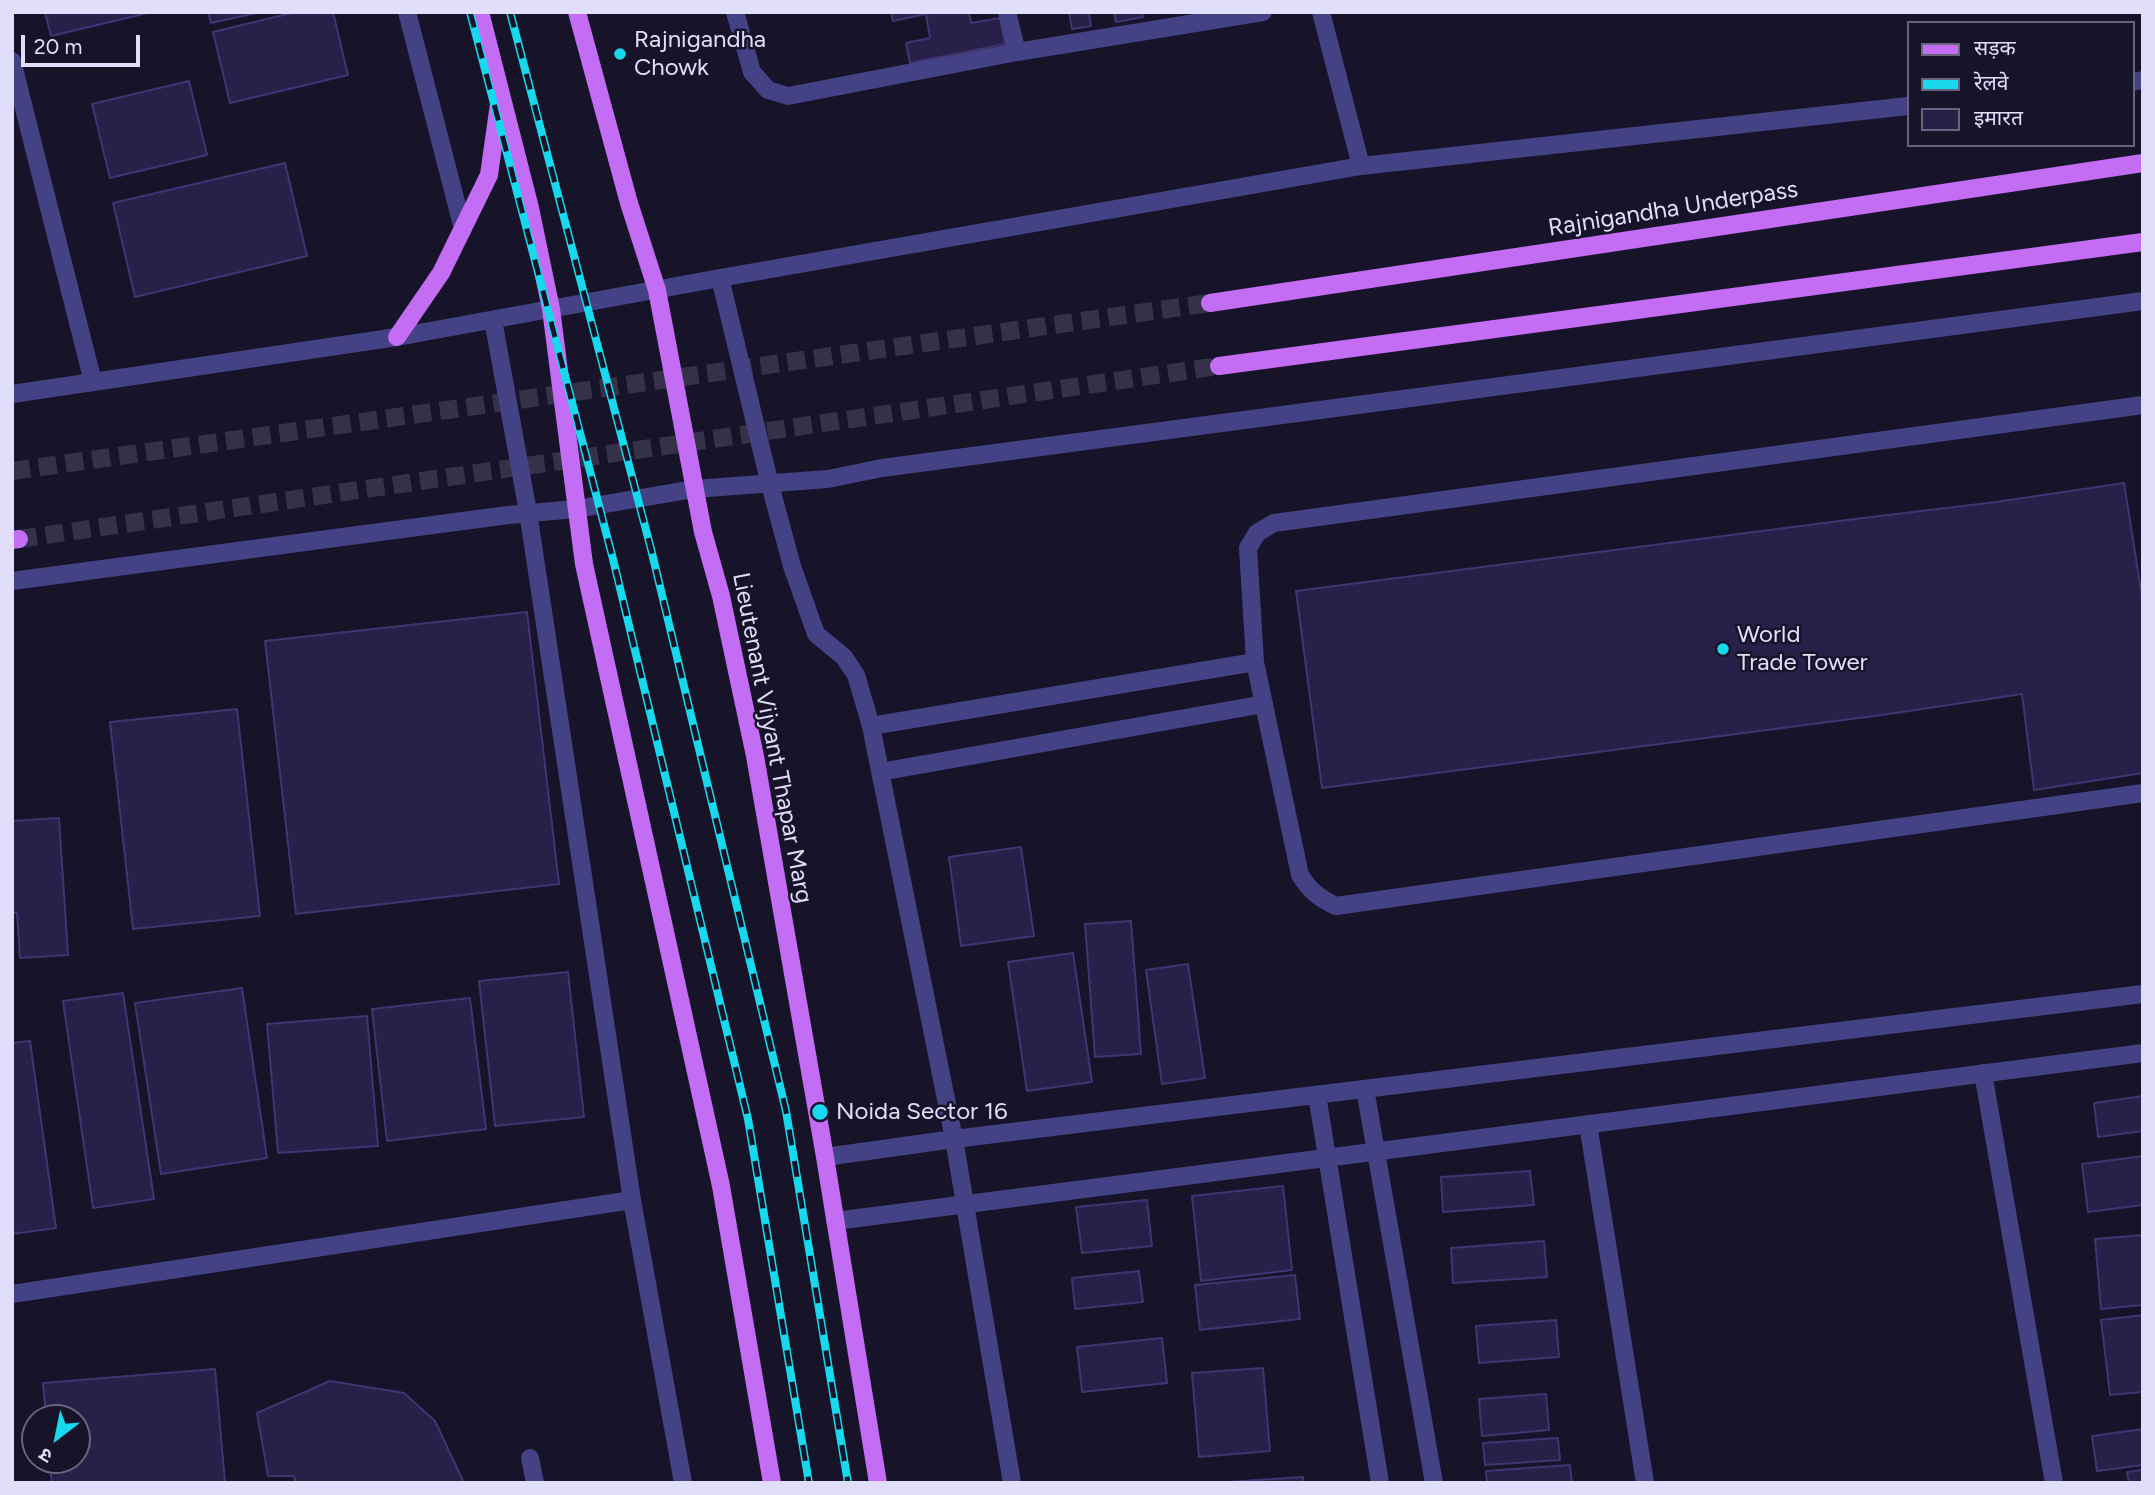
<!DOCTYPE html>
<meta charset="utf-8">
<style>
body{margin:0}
#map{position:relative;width:2155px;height:1495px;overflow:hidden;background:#171329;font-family:Figtree,"Noto Sans Devanagari",sans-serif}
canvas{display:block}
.frame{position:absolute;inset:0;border:14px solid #e1defc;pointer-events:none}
.legend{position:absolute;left:1907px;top:21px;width:228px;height:126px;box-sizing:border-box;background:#171329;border:2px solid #68647d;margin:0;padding:9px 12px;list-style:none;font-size:21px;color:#e1defc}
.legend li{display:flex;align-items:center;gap:14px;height:35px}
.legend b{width:35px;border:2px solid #68647d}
.north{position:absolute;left:21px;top:1404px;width:70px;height:70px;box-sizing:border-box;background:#171329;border:2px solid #68647d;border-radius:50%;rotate:212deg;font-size:19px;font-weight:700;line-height:28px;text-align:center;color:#e1defc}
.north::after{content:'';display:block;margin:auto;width:24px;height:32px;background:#18d8ee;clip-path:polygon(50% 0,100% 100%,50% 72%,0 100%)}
.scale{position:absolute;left:21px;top:35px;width:119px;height:32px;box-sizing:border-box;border:4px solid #e1defc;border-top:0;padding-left:9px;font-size:21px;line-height:24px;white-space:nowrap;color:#e1defc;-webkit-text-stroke:5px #171329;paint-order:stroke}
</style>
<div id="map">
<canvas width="2155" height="1495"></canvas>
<div class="frame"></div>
<ul class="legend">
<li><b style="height:9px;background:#c26df4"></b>सड़क</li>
<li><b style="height:9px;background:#18d8ee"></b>रेलवे</li>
<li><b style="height:19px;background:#282049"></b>इमारत</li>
</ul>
<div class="north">उ</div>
<div class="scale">20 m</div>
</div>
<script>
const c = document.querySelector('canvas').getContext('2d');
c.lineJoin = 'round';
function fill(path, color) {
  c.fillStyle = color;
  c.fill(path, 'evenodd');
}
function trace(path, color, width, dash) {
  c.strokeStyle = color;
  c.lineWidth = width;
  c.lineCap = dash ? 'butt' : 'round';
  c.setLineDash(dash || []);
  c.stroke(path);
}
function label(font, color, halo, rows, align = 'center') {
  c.font = font + ' Figtree,sans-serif';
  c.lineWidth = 5;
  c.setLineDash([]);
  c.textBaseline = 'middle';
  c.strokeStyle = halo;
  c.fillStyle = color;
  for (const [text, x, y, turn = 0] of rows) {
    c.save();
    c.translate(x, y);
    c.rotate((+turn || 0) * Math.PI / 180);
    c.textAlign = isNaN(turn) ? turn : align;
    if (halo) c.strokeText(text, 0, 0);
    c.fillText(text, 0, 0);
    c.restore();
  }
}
const building = new Path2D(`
 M45 12H152L51 36Z
 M208 12H261L211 23Z
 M296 12H333L348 75 230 103 213 32Z
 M891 12H969L971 23 1000 18 1005 44 910 63 906 43 930 38 926 14 893 21Z
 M1069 12H1090L1089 13 1091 26 1072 29Z
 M1114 12H1142L1143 17 1116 22Z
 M189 81 207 155 110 178 92 104Z
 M285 163 307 256 135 297 113 203Z
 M2124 483 2143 603V773L2034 790 2022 694 1882 715 1322 788 1296 591 1855 519 1996 502Z
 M527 612 559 884 296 914 265 641Z
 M237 709 260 916 133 929 110 722Z
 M59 818 68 955 20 958 17 913H12V821Z
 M1021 847 1034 936 961 946 949 857Z
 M1131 921 1141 1054 1095 1057 1085 924Z
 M1073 953 1092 1082 1027 1091 1008 962Z
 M1188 964 1205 1078 1162 1084 1146 970Z
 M568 972 584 1117 495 1126 479 981Z
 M242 988 267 1158 161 1174 135 1003Z
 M123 993 154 1199 93 1208 63 1001Z
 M470 998 486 1129 387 1141 372 1009Z
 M367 1016 378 1146 278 1153 267 1024Z
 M30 1041 56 1228 12 1234V1043Z
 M2143 1096V1131L2098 1137 2094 1103Z
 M2143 1156V1205L2088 1212 2082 1164Z
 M1530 1171 1534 1205 1443 1212 1441 1177Z
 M1283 1186 1292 1270 1201 1281 1192 1196Z
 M1147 1200 1152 1246 1082 1253 1076 1207Z
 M2143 1235V1305L2101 1309 2095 1239Z
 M1544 1241 1547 1277 1453 1283 1451 1248Z
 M1139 1271 1143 1302 1075 1309 1072 1278Z
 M1295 1275 1300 1319 1200 1330 1195 1285Z
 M2143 1315V1392L2110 1395 2101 1320Z
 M1556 1320 1559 1357 1479 1363 1476 1326Z
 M1162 1338 1167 1383 1082 1392 1077 1347Z
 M1263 1368 1270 1451 1199 1457 1192 1373Z
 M215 1369 225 1483H52L49 1460H77V1418H46L43 1383Z
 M330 1381 404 1393 435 1421 464 1483H296L294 1476H268L257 1413Z
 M1546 1394 1549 1430 1482 1436 1479 1399Z
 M2143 1429V1465L2097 1471 2092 1436Z
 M1558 1438 1560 1460 1485 1465 1483 1443Z
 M1570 1465 1572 1483H1487L1486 1471Z
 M2143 1470V1483H2129L2127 1472Z
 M1303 1477V1483H1213Z`);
const majorTunnel = new Path2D(`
 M12 471 1210 303
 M19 539 1219 366`);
const minor = new Path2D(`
 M407 12 463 229
 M735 12 752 72 768 90 788 96 1017 52 1263 12
 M1007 12 1017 52
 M1321 12 1361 166
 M12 61 93 382
 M2132 82 2143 80
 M720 278 770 485 792 566 816 634 844 657 856 675 871 726 954 1139 1012 1483
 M493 320 528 512 632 1200 683 1483
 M12 394 397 337 720 278 1361 166 1908 106
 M2143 405 1274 523 1257 533 1248 548 1255 662 1300 875C1310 891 1319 898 1336 906L2143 793
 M12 581 508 515 576 509 694 489 828 479 882 468 2143 301
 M871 726 1255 662
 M880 772 1264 704
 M1983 1073 2054 1483
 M1365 1089 1434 1483
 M1317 1095 1380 1483
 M1588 1124 1645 1483
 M825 1157 954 1139 2143 994
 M835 1221 2143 1053
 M12 1294 632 1200
 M530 1458 535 1483`);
const major = new Path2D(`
 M480 12 530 208 551 309 584 564 721 1186 772 1483
 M577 12 629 203 657 290 703 532 721 596 755 756 825 1157 878 1483
 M1210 303 2143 163
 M397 337 441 273 489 175 499 104
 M1219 366 2143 242
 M12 540 19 539`);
const rail = new Path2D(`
 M470 12 613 559 748 1119 809 1483
 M510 12 651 549 786 1111 848 1483`);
const markers = [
 [620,54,7,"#18d8ee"],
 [1723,649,7,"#18d8ee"],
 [820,1112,9,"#18d8ee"]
];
const poiNames = [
 ["Rajnigandha",634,40],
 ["Chowk",634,68],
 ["World",1737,635],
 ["Trade Tower",1737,663],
 ["Noida Sector 16",836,1112]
];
const streetNames = [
 ["Rajnigandha Underpass",1673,209,-9],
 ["Lieutenant Vijyant Thapar Marg",772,738,79]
];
fill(building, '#282049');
trace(building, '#413473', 2);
trace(majorTunnel, '#353149', 18, [18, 9]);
trace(minor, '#444284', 18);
trace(major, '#c26df4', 18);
trace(rail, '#18d8ee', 8);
trace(rail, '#171329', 5, [16]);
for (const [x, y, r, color] of markers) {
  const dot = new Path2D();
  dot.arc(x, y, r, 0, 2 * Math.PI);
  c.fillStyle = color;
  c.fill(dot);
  trace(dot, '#171329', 2.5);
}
label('24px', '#e1defc', '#171329', poiNames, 'left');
label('24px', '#e1defc', '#171329', streetNames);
</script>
